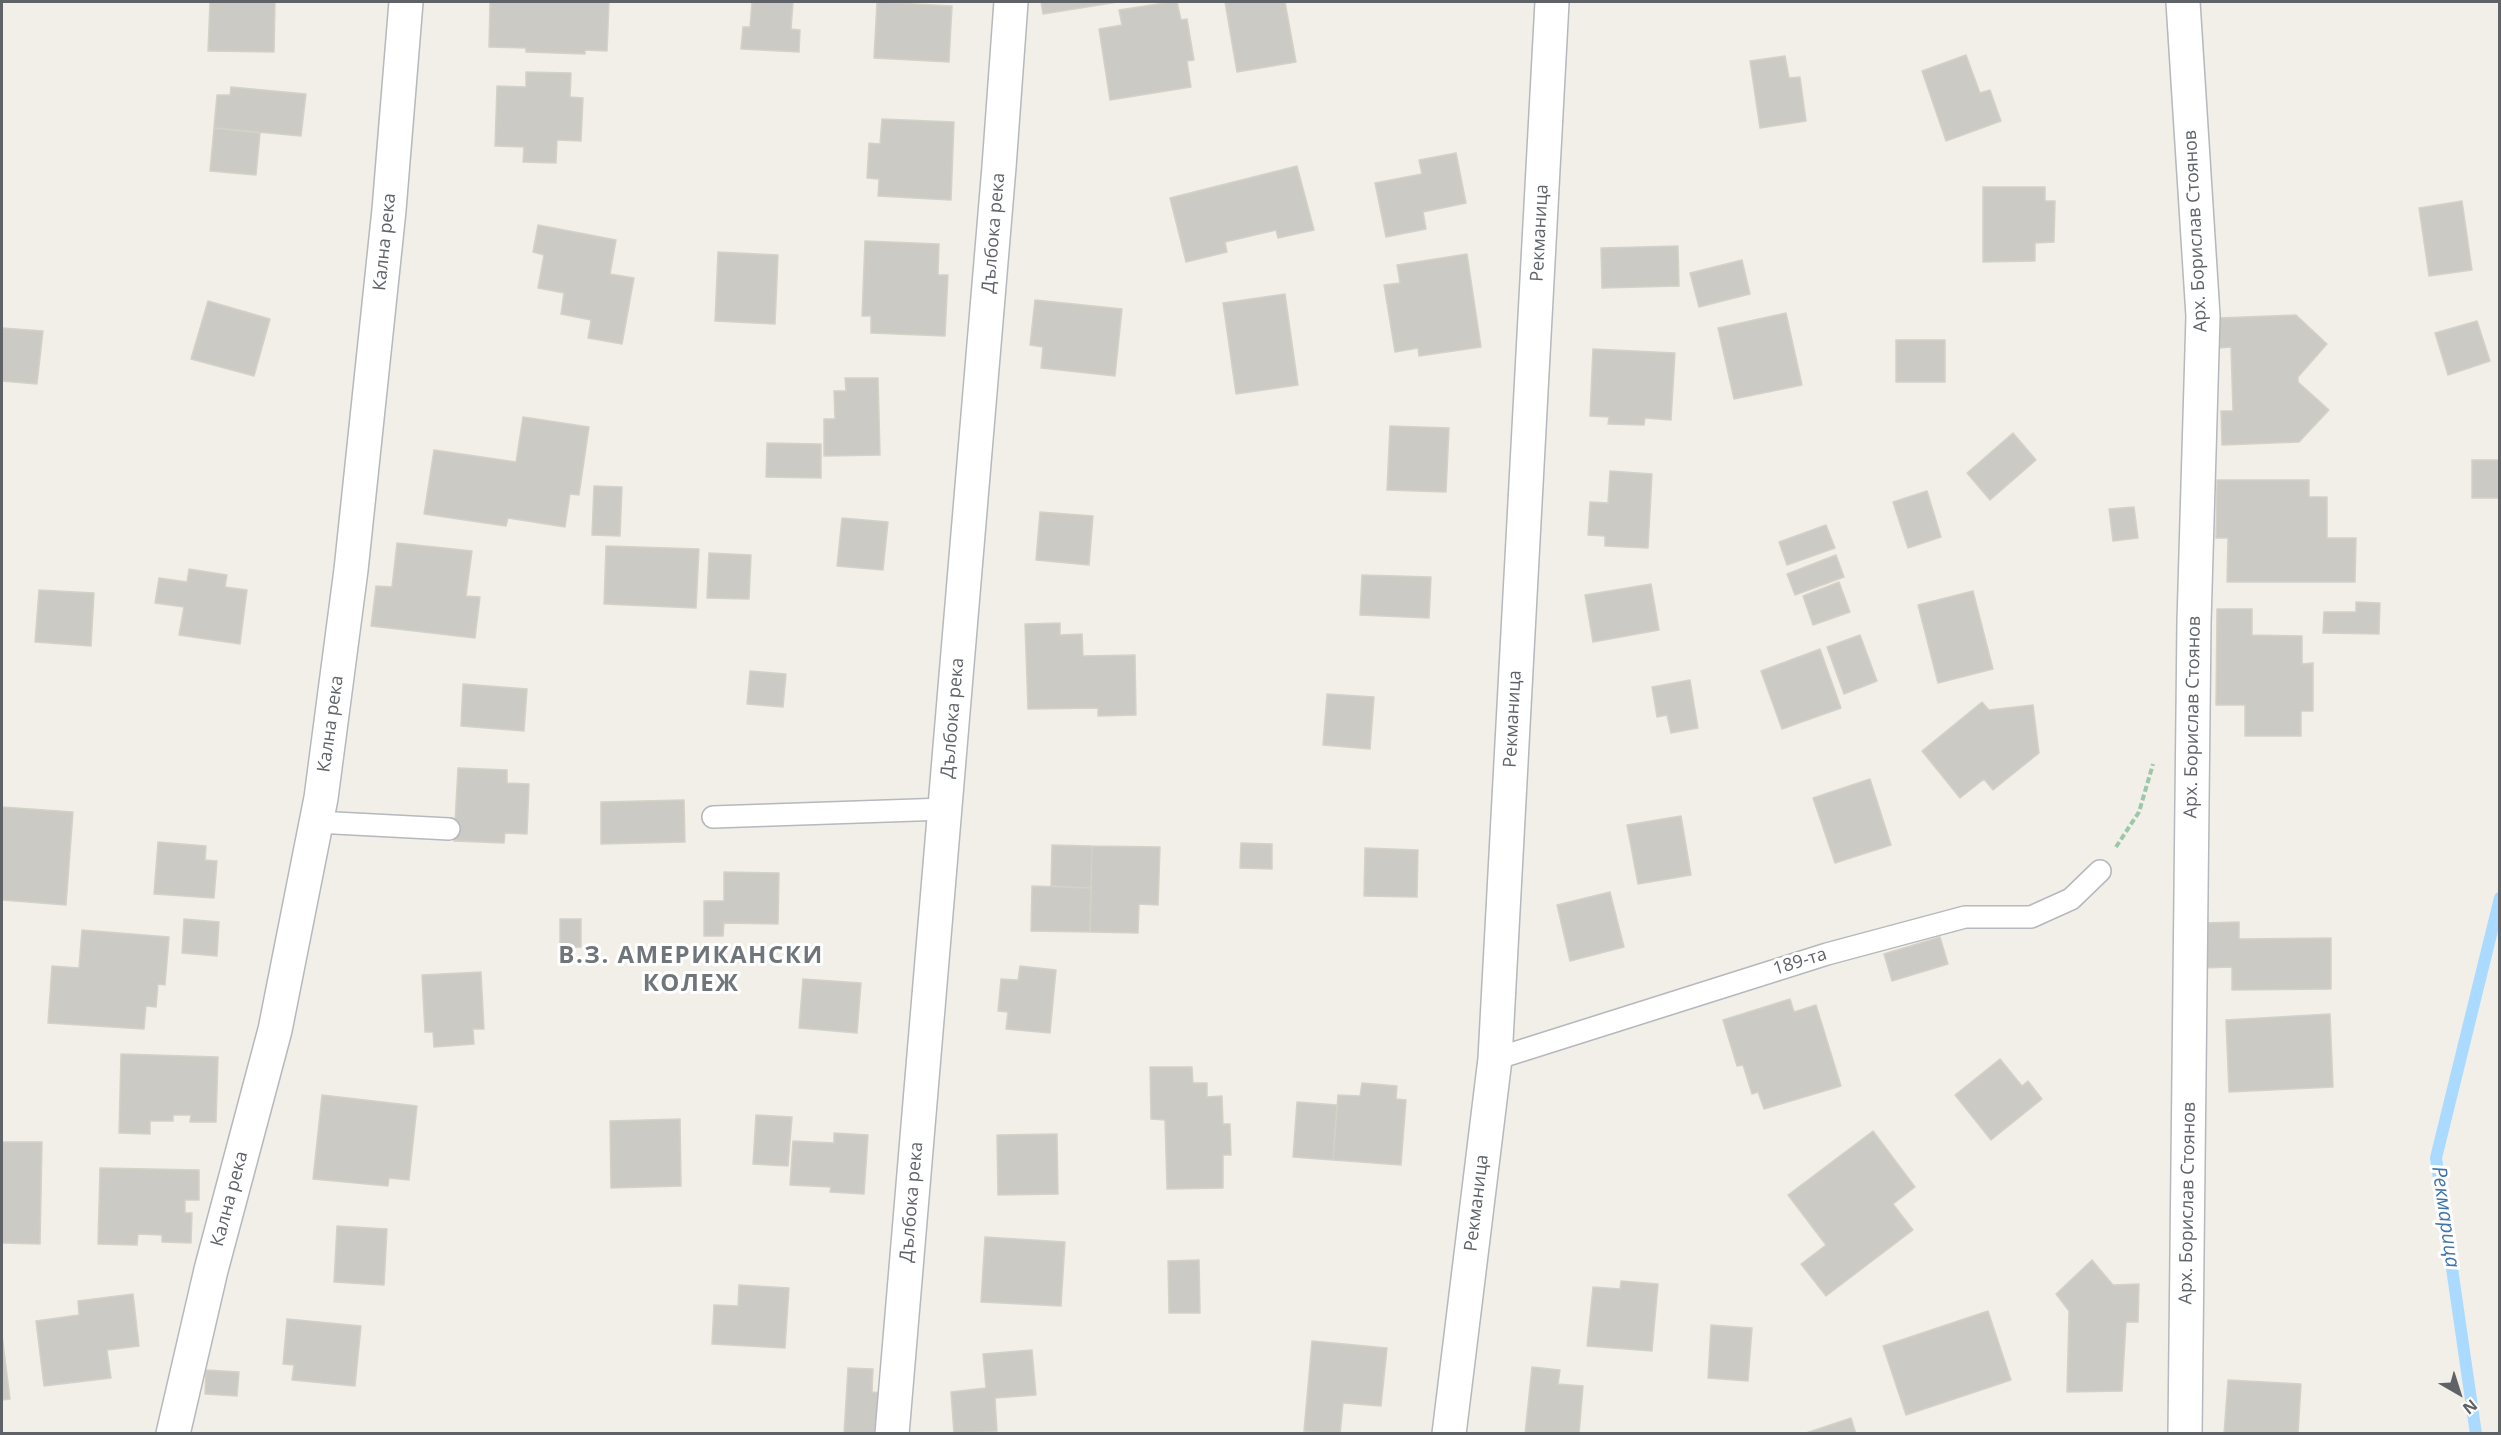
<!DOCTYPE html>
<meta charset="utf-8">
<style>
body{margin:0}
#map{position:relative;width:2501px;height:1435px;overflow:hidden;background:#f1efe8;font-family:"Open Sans",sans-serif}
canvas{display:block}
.frame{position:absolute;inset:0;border:3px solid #5f6368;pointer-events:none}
.north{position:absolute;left:2429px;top:1363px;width:60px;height:60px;-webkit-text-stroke:4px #fff;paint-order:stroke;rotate:141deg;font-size:16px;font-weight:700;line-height:24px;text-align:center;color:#5f6368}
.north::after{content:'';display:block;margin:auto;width:21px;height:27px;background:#5f6368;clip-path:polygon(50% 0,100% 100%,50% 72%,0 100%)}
</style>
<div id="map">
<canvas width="2501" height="1435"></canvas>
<div class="frame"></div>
<div class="north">N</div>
</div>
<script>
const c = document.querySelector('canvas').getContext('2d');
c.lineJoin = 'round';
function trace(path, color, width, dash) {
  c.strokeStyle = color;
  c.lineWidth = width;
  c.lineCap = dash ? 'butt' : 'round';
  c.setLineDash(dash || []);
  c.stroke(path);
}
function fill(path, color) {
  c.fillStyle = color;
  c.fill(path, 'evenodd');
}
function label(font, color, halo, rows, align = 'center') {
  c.font = font + ' "Open Sans",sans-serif';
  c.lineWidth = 6;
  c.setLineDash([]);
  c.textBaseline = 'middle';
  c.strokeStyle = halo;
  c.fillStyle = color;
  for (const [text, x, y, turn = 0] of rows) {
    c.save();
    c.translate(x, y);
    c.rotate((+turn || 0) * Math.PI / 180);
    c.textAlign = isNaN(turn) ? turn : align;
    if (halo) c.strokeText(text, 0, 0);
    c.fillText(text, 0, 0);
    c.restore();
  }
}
const stream = new Path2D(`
 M2476 1434 2436 1158 2500 898`);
const building = new Path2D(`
 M210 2H275L274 52 208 51Z
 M490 2H609L607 51 585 50V54L526 52V48L489 47Z
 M752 2H793L791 29 800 30 799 52 741 49 743 27H750Z
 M877 2 952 6 949 62 874 58Z
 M1041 2H1118L1043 14Z
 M1171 2H1177L1181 20 1187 19 1194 60 1187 61 1191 87 1110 100 1099 29 1122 25 1119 10Z
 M1225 2H1285L1296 62 1237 72Z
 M1966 55 1980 93 1990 90 2001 121 1946 141 1922 71Z
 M1785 56 1789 78 1800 77 1806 121 1760 128 1750 61Z
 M526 72 571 73 570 97 583 98 581 141 557 140 556 163 523 162 524 147 495 146 497 86 526 87Z
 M231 87 306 94 301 136 214 128 217 95H230Z
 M882 119 954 122 951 200 878 196 879 179 867 178 869 143 880 144Z
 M214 128 260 133 256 175 210 171Z
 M1456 153 1466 203 1423 212 1426 229 1386 237 1375 183 1422 174 1419 160Z
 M1297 166 1314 230 1278 238 1276 230 1225 242 1227 252 1186 262 1170 198Z
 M1983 187H2045V201H2055L2054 242 2035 243V261L1983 262Z
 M2462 201 2472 270 2429 276 2419 208Z
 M538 225 616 240 610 274 634 278 622 344 588 338 591 320 561 314 564 293 538 288 544 255 533 252Z
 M865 241 939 244 938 275H948L945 336 871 333V316H862Z
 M1678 246 1679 286 1602 288 1601 248Z
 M718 252 778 255 775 324 715 321Z
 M1467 254 1481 347 1419 356 1418 348 1395 352 1384 285 1400 283 1397 265Z
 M1742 260 1750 294 1699 307 1690 273Z
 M1285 294 1298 385 1236 394 1223 303Z
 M1035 300 1122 309 1115 376 1041 368 1043 347 1030 345Z
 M208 301 270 319 254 376 191 359Z
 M1786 313 1802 385 1734 399 1718 328Z
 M2296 315 2327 344 2298 377V382L2329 410 2299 442 2222 445 2221 411H2233L2231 347 2219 348 2218 318Z
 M2477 321 2490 361 2448 375 2435 333Z
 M2 328 43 331 37 384 2 381Z
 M1896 340H1945V382H1896Z
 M1593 349 1675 353 1671 420 1645 418 1644 425 1608 424 1609 417 1590 416Z
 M845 378H878L880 455 824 456V419H835L834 391H846Z
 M523 417 589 427 579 495 570 494 565 527 508 518 506 526 424 514 434 450 516 462Z
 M1390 426 1449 428 1446 492 1387 490Z
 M2013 433 2036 460 1990 500 1967 473Z
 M767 443 821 444V478L766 477Z
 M2472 460H2500V498H2472Z
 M1610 471 1652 474 1648 548 1605 546V536L1588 535 1590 502 1608 503Z
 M2217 480H2309V497H2327V538H2356L2355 582H2227L2228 538H2216Z
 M594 486 622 487 620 536 592 535Z
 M1927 491 1941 537 1908 548 1893 502Z
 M2134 507 2138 538 2113 541 2109 509Z
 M1040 512 1093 516 1089 565 1036 560Z
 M842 518 888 522 883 570 837 566Z
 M1826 525 1835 548 1787 565 1779 542Z
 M397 543 472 551 466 596 480 597 475 638 371 626 376 586 392 587Z
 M606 546 699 549 696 608 604 604Z
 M709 553 751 555 749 599 707 598Z
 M1836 555 1844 577 1795 595 1787 574Z
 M189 569 227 575 225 587 247 590 240 644 179 635 184 607 155 603 159 578 187 582Z
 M1362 575 1431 577 1429 618 1360 615Z
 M1839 582 1850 612 1813 625 1803 596Z
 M1651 584 1659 630 1593 642 1585 595Z
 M39 590 94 593 91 646 35 642Z
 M1973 591 1993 669 1938 683 1918 605Z
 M2356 602 2380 603 2379 634 2323 633 2324 612H2356Z
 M2217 609H2252V635L2302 636V664L2313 663V711H2301V736H2245V705H2216Z
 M1060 623V635L1082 634 1083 656 1135 655 1136 715 1098 716V708L1028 709 1025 624Z
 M1860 635 1877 681 1844 694 1827 647Z
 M1820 649 1841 708 1782 729 1761 671Z
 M750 671 786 674 783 707 747 704Z
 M1690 680 1698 728 1671 733 1667 715 1657 717 1652 687Z
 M463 684 527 689 524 731 461 726Z
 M1327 694 1374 697 1370 749 1323 745Z
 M1982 702 1989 710 2033 705 2039 753 1993 790 1984 779 1960 798 1922 751Z
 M458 768 507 770V783L529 784 527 834 505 833 504 843 454 841Z
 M1870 779 1891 845 1835 863 1813 798Z
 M684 800 685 842 601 844V802Z
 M2 807 73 812 66 905 2 900Z
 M1681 816 1691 875 1638 884 1627 825Z
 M158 842 206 846 205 860 217 861 214 898 154 894Z
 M1241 843 1272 844V869L1240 868Z
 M1052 845 1092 846 1091 888 1051 886Z
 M1092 846 1160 847 1158 905 1139 904 1138 933 1090 932Z
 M1365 848 1418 850 1417 897 1364 896Z
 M724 872 779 873 778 924 724 923 723 936H704V901H724Z
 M1032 886 1091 888 1090 932 1031 931Z
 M1610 892 1624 947 1570 961 1557 905Z
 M184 919 219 922 217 956 182 953Z
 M560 919H581V947L560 948Z
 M2239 922V939L2331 938V989L2232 990V967L2201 968V923Z
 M82 930 169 937 165 985 158 984 156 1007 146 1006 144 1029 48 1023 52 966 79 968Z
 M1940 937 1948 964 1892 981 1884 954Z
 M1020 966 1056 970 1050 1033 1006 1029 1008 1012 998 1011 1001 979 1018 980Z
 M481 972 484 1029H473L474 1044 434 1047 433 1032H425L422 975Z
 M803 979 861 983 857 1033 799 1028Z
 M1790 999 1794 1012 1816 1005 1841 1086 1764 1109 1758 1092 1752 1094 1743 1065 1737 1066 1723 1020Z
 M2330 1014 2333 1087 2229 1092 2226 1020Z
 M121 1054 218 1057 216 1122H190L191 1115H173V1121H150V1134L119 1133Z
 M2000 1059 2022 1086 2028 1081 2042 1099 1991 1140 1955 1095Z
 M1150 1067H1192L1193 1083H1207V1097L1222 1096 1223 1124H1230L1231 1155H1223V1188L1167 1189 1165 1120 1151 1119Z
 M1362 1083 1397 1086 1396 1099 1406 1100 1401 1165 1333 1160 1338 1095 1360 1096Z
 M322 1095 417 1106 409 1180 389 1178 388 1186 313 1179Z
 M1297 1102 1337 1105 1333 1160 1293 1157Z
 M756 1115 792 1117 788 1166 753 1164Z
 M680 1119 681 1186 611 1188 610 1121Z
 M1873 1131 1915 1187 1893 1204 1913 1230 1826 1296 1801 1264 1826 1245 1788 1195Z
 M834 1133 868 1135 864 1194 830 1192 831 1187 790 1185 793 1141 834 1143Z
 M1057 1134 1058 1194 998 1195 997 1135Z
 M2 1142H42L40 1244 2 1243Z
 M100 1168 199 1170V1200H185V1213H192L191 1243 162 1242V1235L138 1234 137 1245 98 1244Z
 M337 1226 387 1229 384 1285 334 1282Z
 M985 1237 1065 1242 1061 1306 981 1302Z
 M1199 1260 1200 1313H1169L1168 1261Z
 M2092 1260 2113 1285 2139 1284 2138 1322H2126L2122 1391 2067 1392 2069 1311 2056 1294Z
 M1621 1281 1658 1284 1652 1351 1587 1346 1593 1287 1620 1289Z
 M739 1285 789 1288 785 1348 712 1344 714 1305 738 1306Z
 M133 1294 139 1346 107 1350 111 1378 44 1386 36 1321 79 1315 78 1301Z
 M1988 1311 2011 1380 1906 1415 1883 1346Z
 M287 1319 361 1326 355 1386 292 1380 294 1365 283 1364Z
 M1711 1325 1752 1328 1748 1381 1708 1378Z
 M2 1335 10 1399 2 1400Z
 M1312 1341 1387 1348 1381 1406 1343 1403 1340 1434 1304 1431Z
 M1032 1350 1036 1395 995 1398 997 1431 954 1434 951 1392 986 1388 983 1354Z
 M1532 1367 1560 1370 1558 1384 1583 1386 1579 1434H1525Z
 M848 1368 873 1369 872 1392 881 1393 879 1434H844Z
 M206 1370 239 1372 237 1396 205 1394Z
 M2228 1380 2301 1384 2298 1434H2224Z
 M1851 1418 1856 1434H1803Z`);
const path = new Path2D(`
 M2116 847 2139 812 2153 764`);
const lane = new Path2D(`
 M713 817 945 809
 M316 822 449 829
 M1495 1059 1827 954 1965 917H2031L2071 899 2100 871`);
const street = new Path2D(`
 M2183 2 2203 316 2194 622 2185 1434
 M173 1434 211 1270 275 1030 321 798 351 570 389 210 406 2
 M892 1434 999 167 1011 2
 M1449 1434 1495 1059 1552 2`);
const streetNames = [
 ["Арх. Борислав Стоянов",2196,231,-93],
 ["Дълбока река",994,233,-85],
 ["Рекманица",1540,233,-87],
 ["Кална река",385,242,-84],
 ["Арх. Борислав Стоянов",2193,717,-89],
 ["Дълбока река",953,718,-85],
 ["Рекманица",1513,719,-87],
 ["Кална река",331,724,-82],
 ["189-та",1800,962,-17],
 ["Кална река",230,1199,-75],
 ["Дълбока река",912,1202,-85],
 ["Рекманица",1477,1203,-83],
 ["Арх. Борислав Стоянов",2188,1203,-89]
];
const waterNames = [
 ["Рекмарица",2445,1217,82]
];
const districtNames = [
 ["В.З. АМЕРИКАНСКИ",691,956],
 ["КОЛЕЖ",691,984]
];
trace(stream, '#aadaff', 12);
fill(building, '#cccac5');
trace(building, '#d6d1c6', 1.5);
trace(lane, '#b5b8bc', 24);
trace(street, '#b5b8bc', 36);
trace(path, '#9cc7a9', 4, [6, 3]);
trace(lane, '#fff', 21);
trace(street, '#fff', 33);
label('18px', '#5f6368', '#fff', streetNames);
label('italic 20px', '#4174aa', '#fff', waterNames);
c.letterSpacing = '1.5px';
label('bold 24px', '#70757a', '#fff', districtNames);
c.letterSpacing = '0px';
</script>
